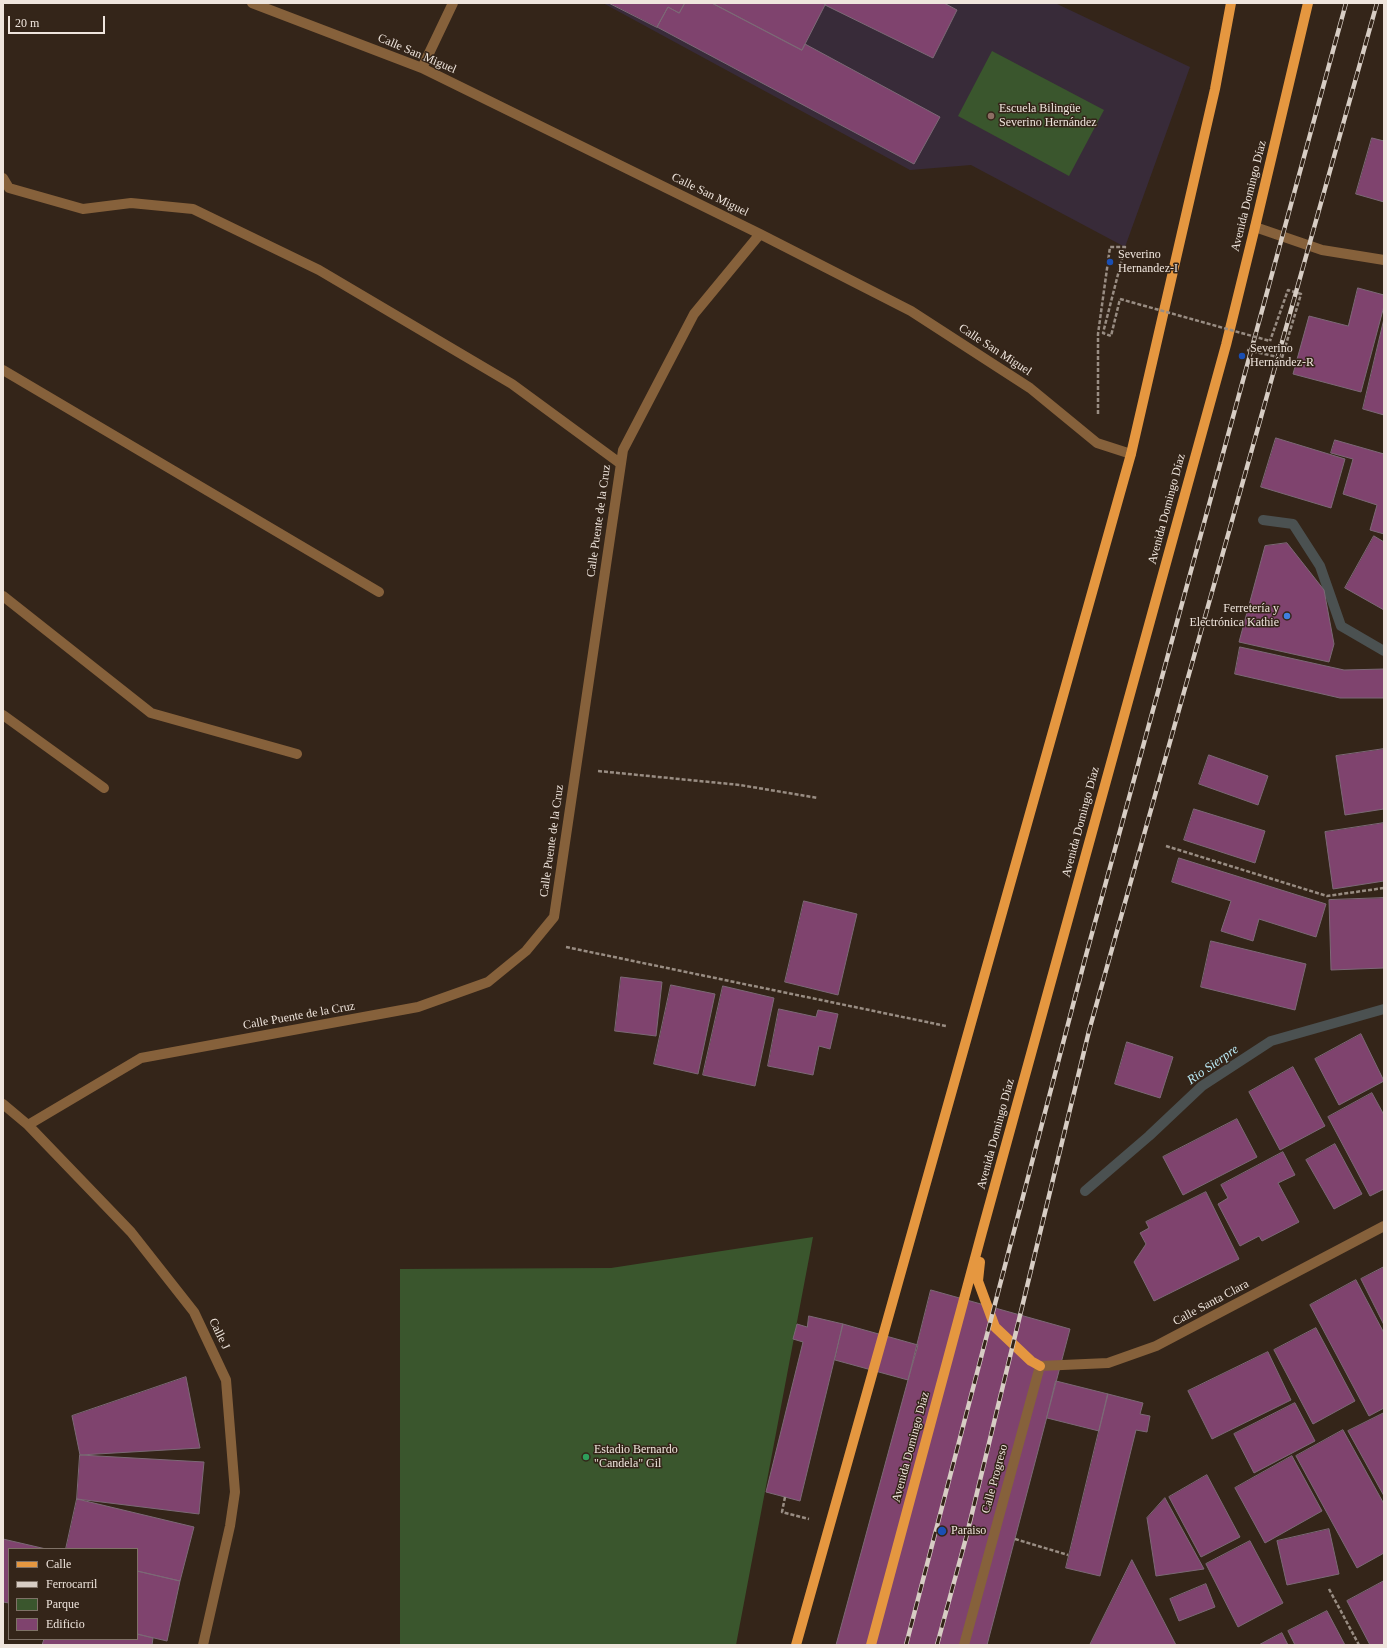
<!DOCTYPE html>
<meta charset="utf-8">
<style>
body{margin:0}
#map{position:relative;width:1387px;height:1648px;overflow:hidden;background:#342519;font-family:Georgia,serif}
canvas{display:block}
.frame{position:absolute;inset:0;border:4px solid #efe5dd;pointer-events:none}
.legend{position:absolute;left:8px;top:1548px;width:130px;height:92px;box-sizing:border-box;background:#342519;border:1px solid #7f7267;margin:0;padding:5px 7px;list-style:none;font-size:12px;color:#efe5dd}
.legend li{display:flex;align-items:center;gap:8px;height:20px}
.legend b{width:20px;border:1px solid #7f7267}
.scale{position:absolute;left:8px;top:16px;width:97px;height:18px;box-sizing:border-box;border:2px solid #efe5dd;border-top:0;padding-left:5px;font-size:12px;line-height:14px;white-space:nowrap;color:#efe5dd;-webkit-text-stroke:3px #342519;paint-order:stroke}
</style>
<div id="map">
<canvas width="1387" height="1648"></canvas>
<div class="frame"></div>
<ul class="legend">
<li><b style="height:5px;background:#e59740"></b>Calle</li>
<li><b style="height:5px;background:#d7cdc4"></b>Ferrocarril</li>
<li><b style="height:11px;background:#3a562d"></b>Parque</li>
<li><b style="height:11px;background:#7f436e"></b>Edificio</li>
</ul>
<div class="scale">20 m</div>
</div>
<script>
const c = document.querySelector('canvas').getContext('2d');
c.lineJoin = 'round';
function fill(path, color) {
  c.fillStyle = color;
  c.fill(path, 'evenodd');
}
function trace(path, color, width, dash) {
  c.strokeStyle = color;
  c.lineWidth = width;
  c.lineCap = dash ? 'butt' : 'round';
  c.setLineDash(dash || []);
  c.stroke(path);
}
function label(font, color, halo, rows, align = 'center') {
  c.font = font + ' Georgia,serif';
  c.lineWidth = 3;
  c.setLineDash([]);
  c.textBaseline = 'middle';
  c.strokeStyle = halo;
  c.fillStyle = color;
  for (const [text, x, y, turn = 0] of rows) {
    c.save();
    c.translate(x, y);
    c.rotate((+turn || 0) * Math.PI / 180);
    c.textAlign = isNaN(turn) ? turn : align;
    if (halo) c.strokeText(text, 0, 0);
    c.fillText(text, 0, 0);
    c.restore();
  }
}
const education = new Path2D(`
 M603 3H1055L1190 67 1125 247 971 165 910 170Z`);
const green = new Path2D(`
 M992 51 1104 110 1069 176 958 116Z
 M813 1237 736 1645H400V1269L611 1268Z`);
const stream = new Path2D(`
 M1263 520 1293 524 1320 566 1341 626 1384 651
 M1085 1191 1149 1136 1202 1086 1271 1041 1384 1009`);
const building = new Path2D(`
 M609 3H685L679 13 668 7 657 27Z
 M685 3H712L802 50 805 44 940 117 914 164 657 27 668 7 679 13Z
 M712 3H826L802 50Z
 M826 3H944L957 10 933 58 825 5Z
 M1372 138 1384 141V202L1356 194Z
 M1358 288 1384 295V306L1361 392 1293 374 1309 316 1348 326Z
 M1384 319V415L1363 409Z
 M1276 438 1345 459 1331 508 1261 487Z
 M1335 440 1384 454V534L1370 530 1377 505 1343 494 1353 459 1331 453Z
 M1374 536 1384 542V610L1345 588Z
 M1287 543 1324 590 1334 644 1329 662 1239 642 1265 546Z
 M1240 647 1344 670 1384 669V698H1340L1235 674Z
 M1384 749V809L1345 815 1336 756Z
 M1209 755 1268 776 1258 805 1199 784Z
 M1194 809 1265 831 1255 863 1184 840Z
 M1384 823V881L1333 889 1325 832Z
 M1179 858 1326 904 1316 937 1259 919 1253 941 1221 931 1231 901 1172 882Z
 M1384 898V968L1331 970 1329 900Z
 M804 901 857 914 838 995 785 982Z
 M1211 941 1306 964 1295 1010 1201 987Z
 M621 977 662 982 656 1036 615 1031Z
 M671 985 715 994 698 1074 654 1064Z
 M723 986 774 998 755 1086 703 1075Z
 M779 1009 816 1017 818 1010 838 1014 830 1049 819 1046 813 1075 768 1066Z
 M1361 1034 1384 1081 1339 1105 1315 1059Z
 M1127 1042 1173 1057 1160 1098 1115 1084Z
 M1293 1067 1325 1126 1280 1150 1249 1092Z
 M1372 1093 1384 1115V1189L1370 1196 1328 1117Z
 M1237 1119 1257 1157 1183 1195 1163 1157Z
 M1335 1144 1362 1194 1334 1209 1306 1160Z
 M1283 1152 1295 1175 1278 1183 1299 1222 1262 1241 1259 1236 1240 1246 1218 1204 1228 1198 1221 1185Z
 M1206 1192 1239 1259 1154 1301 1134 1262 1146 1244 1140 1233 1149 1228 1146 1222Z
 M1384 1267V1325L1361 1279Z
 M1356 1280 1384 1333V1408L1369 1416 1310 1305Z
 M931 1290 1070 1329 987 1645H836L908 1380Z
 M809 1316 843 1324 800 1501 766 1492 803 1342 793 1339 797 1324 807 1327Z
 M843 1324 918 1345 908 1380 835 1360Z
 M1316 1328 1355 1401 1313 1424 1274 1350Z
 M1268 1352 1291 1400 1212 1439 1188 1391Z
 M186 1377 200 1448 80 1455 72 1416Z
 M1056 1381 1108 1394 1099 1431 1047 1418Z
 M1108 1394 1143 1403 1140 1414 1150 1416 1147 1432 1136 1430 1100 1576 1066 1568Z
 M1295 1403 1315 1441 1254 1473 1234 1434Z
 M1384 1413V1496L1348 1431Z
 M1343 1430 1384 1504V1553L1357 1568 1296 1456Z
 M80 1455 204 1462 199 1514 77 1499Z
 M1292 1456 1322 1511 1265 1543 1235 1488Z
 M1207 1475 1240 1537 1201 1557 1169 1497Z
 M1165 1498 1204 1569 1156 1576 1147 1518Z
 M77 1499 194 1527 180 1581 137 1571V1549H66Z
 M1329 1529 1339 1574 1287 1585 1277 1541Z
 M3 1539 46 1549H9V1603L3 1602Z
 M1250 1541 1283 1603 1238 1627 1206 1564Z
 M1132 1560 1176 1645H1090Z
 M137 1571 180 1581 167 1641 137 1634Z
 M1384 1581V1645H1370L1347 1601Z
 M1206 1584 1215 1607 1179 1621 1170 1599Z
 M1327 1611 1345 1645H1295L1288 1631Z
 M1282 1633 1288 1645H1259Z
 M137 1634 153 1638 152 1645H42L44 1639H137Z`);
const path = new Path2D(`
 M1247 350 1282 358 1301 294 1288 290 1270 341
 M1098 414V334L1110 247H1125L1103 333 1111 336 1120 299
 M598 771 740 785 818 798
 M1166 846 1327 896 1384 888
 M566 947 946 1026
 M785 1497 782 1512 809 1519
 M1015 1539 1068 1555
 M1329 1589 1359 1645`);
const minor = new Path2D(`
 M252 3 422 68 760 234 911 311 1030 388 1097 443 1131 454
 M422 68 453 3
 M3 178 9 188 83 209 131 203 193 209 319 270 512 384 621 464
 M1255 227 1322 250 1384 260
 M3 370 379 592
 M3 596 151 713 297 754
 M3 715 104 788
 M3 1104 28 1125 131 1232 194 1312 226 1380 235 1492 230 1526 203 1645
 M28 1125 141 1058 418 1007 488 982 526 951 554 917 623 450 694 314 760 234
 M964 1645 1040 1366 1108 1363 1156 1346 1384 1226`);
const primary = new Path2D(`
 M980 1262 978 1281 995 1327 1031 1361 1040 1366
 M796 1645 1131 454 1215 89 1231 3
 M871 1645 982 1232 1226 345 1255 227 1308 3`);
const rail = new Path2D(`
 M906 1645 1085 959 1346 3
 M937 1645 966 1538 1089 1031 1377 3`);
const pathBridge = new Path2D(`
 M1120 299 1270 341`);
const markers = [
 [991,116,4,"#8d6e63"],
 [1110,262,4,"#1a4fb4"],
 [1242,356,4,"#1a4fb4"],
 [1287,616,4,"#3f7fe0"],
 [586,1457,4,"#2e9e5b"],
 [942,1531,5,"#1a4fb4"]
];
const streetNames = [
 ["Calle San Miguel",417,54,23],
 ["Calle San Miguel",710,195,26],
 ["Avenida Domingo Díaz",1249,196,-76],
 ["Calle San Miguel",995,350,33],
 ["Avenida Domingo Díaz",1167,509,-75],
 ["Calle Puente de la Cruz",599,521,-82],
 ["Avenida Domingo Díaz",1081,822,-75],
 ["Calle Puente de la Cruz",552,841,-82],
 ["Calle Puente de la Cruz",299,1016,-10],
 ["Avenida Domingo Díaz",996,1134,-75],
 ["Calle Santa Clara",1211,1303,-28],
 ["Calle J",219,1334,64],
 ["Avenida Domingo Díaz",911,1447,-75],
 ["Calle Progreso",995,1479,-75]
];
const poiNames = [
 ["Escuela Bilingüe",999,109],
 ["Severino Hernández",999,123],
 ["Severino",1118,255],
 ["Hernandez-I",1118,269],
 ["Severino",1250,349],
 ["Hernández-R",1250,363],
 ["Ferretería y",1279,609,"right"],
 ["Electrónica Kathie",1279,623,"right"],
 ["Estadio Bernardo",594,1450],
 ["\"Candela\" Gil",594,1464],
 ["Paraiso",951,1531]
];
const waterNames = [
 ["Rio Sierpre",1213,1065,-35]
];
fill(education, '#382b39');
fill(green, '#3a562d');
trace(stream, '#4b5151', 10);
fill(building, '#7f436e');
trace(building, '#7c6976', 1);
trace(path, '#998d83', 2.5, [4, 2]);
trace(minor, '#86613b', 10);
trace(primary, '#e59740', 10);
trace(rail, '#d7cdc4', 4.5);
trace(rail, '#342519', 3, [9]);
trace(pathBridge, '#998d83', 2.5, [4, 2]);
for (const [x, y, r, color] of markers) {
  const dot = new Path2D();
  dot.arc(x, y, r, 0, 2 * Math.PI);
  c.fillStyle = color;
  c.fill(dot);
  trace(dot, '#342519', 1.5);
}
label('12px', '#efe5dd', '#342519', streetNames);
label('12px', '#efe5dd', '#342519', poiNames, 'left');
label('italic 13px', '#bbebf7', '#342519', waterNames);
</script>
